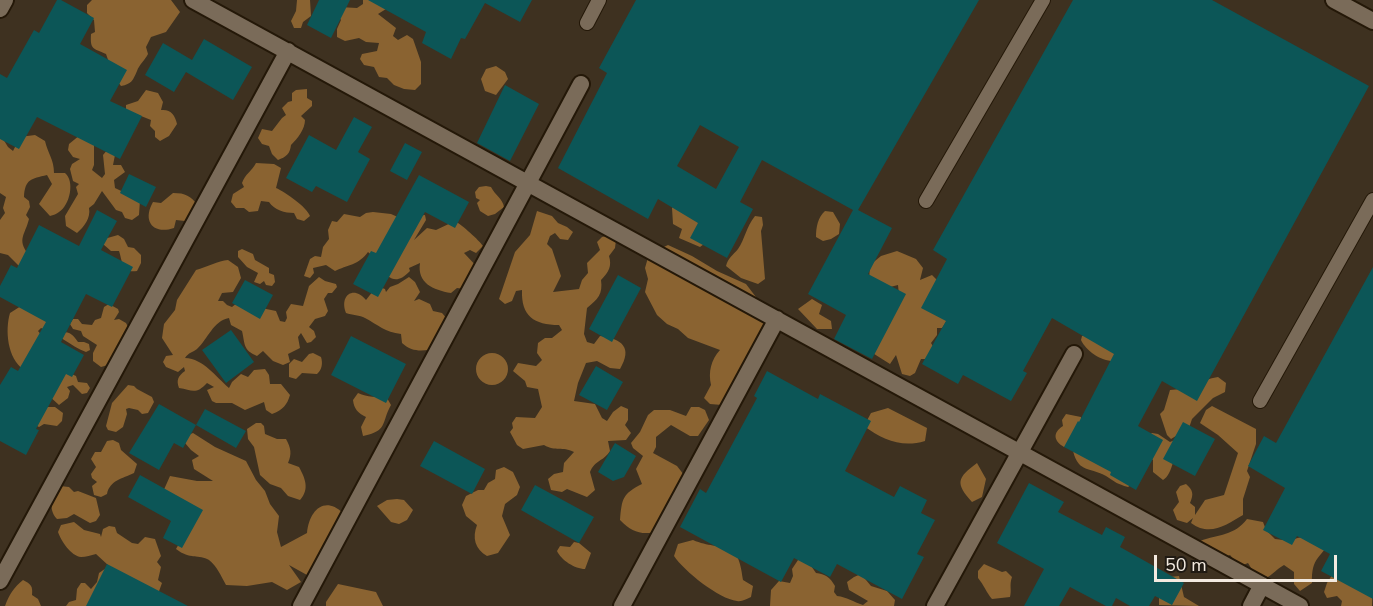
<!DOCTYPE html>
<style>
body{margin:0}
#map{position:relative;width:1373px;height:606px;overflow:hidden;background:#3e3120;font-family:"Nunito Sans",sans-serif}
canvas{display:block}
.scale{position:absolute;left:1154px;top:555px;width:183px;height:27px;box-sizing:border-box;border:3px solid #f3eae0;border-top:0;padding-left:8px;font-size:18px;line-height:21px;white-space:nowrap;color:#f3eae0;-webkit-text-stroke:4px #201a13;paint-order:stroke}
</style>
<div id="map">
<canvas width="1373" height="606"></canvas>
<div class="scale">50 m</div>
</div>
<script>
const c = document.querySelector('canvas').getContext('2d');
c.lineJoin = 'round';
function fill(path, color) {
  c.fillStyle = color;
  c.fill(path, 'evenodd');
}
function trace(path, color, width, dash) {
  c.strokeStyle = color;
  c.lineWidth = width;
  c.lineCap = dash ? 'butt' : 'round';
  c.setLineDash(dash || []);
  c.stroke(path);
}
const forest = new Path2D(`
 M92 0H171L180 12 166 32 151 37 146 47 148 54C145 60 139 65 137 71 133 80 132 84 121 86L114 77 106 54C93 48 90 50 91 34L95 32 94 20 87 13V5Z
 M297 0H310L311 16 303 22 301 28H294L291 21 296 11Z
 M363 0H391L386 9 378 14 396 28 393 36 398 40 407 35 413 39 421 62V84L415 90 404 89 394 85 387 78 379 77 374 67 364 65 360 59 362 54 377 51 379 43 366 42 359 38 345 41 337 37V29L341 20 337 14 339 7 357 8 363 4Z
 M496 66 505 72 508 79 496 95 485 91 481 79 486 69Z
 M307 89V98L312 101V106L301 116 305 120C305 129 298 138 291 145 290 154 286 157 278 160L272 154 269 146 262 144 258 138 262 129 272 131 282 118 286 115 282 108 288 102 292 101V93L296 90Z
 M146 90 158 93 163 102 161 110C171 109 175 115 177 124L169 136 160 141 155 137V131L150 126 151 120 126 110V105L138 101Z
 M0 134 8 147 13 151 20 137 35 135 45 141C48 154 54 159 54 173H65C75 181 70 205 59 212 57 214 53 215 50 216L39 204 52 184 47 175C31 179 25 179 24 197L29 201 30 207 26 215 29 219C25 235 17 239 28 254L19 266 8 255 0 253V220L5 213 3 208 6 197 0 193Z
 M80 135 94 139V165L92 170 102 178 105 174 103 155 108 149 115 155 113 165H121L125 172 114 180 115 188 140 200 139 215 132 220 125 218 122 212 116 210 102 191 94 204 89 208C91 218 84 227 77 233L66 226 65 216 78 194 76 187 79 184 73 181 70 169 72 164 80 159 73 157 68 150 69 144Z
 M256 163 274 164 281 168 276 188C285 192 307 207 310 216L304 221 297 219 294 213C285 213 274 210 269 202L261 201 258 211 249 212 244 208H236L231 202 233 194 244 187 242 183C245 174 252 171 256 163Z
 M486 186 491 187C495 195 503 199 504 207L495 214 488 216 480 211 477 203 480 200 476 198 475 192 479 187Z
 M173 193C186 193 190 196 198 205L194 217 185 221 176 220 174 228C153 235 142 221 153 202L161 203Z
 M675 204 697 219 704 244 700 247 679 238 682 229 673 224 672 208Z
 M537 211 552 216 558 223 567 227 573 232 568 240 560 239 555 233 550 236 547 244 552 249 561 276 553 292 579 289 582 280 588 273 587 263 600 250 597 242 602 237 610 235 616 240 615 248 609 256C612 266 609 272 601 280 603 294 598 299 587 308L584 334 587 342 594 344 600 336C622 339 633 347 620 369L610 368 597 361 586 363 578 383 574 401 595 404 602 418 607 421 613 412 621 406 628 409V420L625 425 631 433 626 440 608 441 610 451C604 461 595 460 590 472L595 490 587 497 567 489 562 492 551 490 548 479 554 474 563 472 564 463 574 452C562 446 556 452 544 445L523 449 517 445 510 432 513 428 512 423 516 417 535 418 542 407 538 389 527 387 525 381 513 371 518 363 536 366 542 360 537 353 538 343 545 338H552L562 330 559 325C534 325 521 316 522 290L516 291 512 301 505 304 499 299 515 252 530 235Z
 M825 211 833 212 840 224 839 234 831 239 823 241 816 237C816 227 818 217 825 211Z
 M373 212 391 214 400 218 425 215 426 220 414 240 427 228 436 230 455 221C462 225 479 240 483 246L476 253 470 250 464 253 480 270 465 289 457 288 451 293C433 290 417 283 420 263L409 268 410 271C388 294 383 263 368 252 359 265 347 265 335 271L326 265 313 268 314 273 310 278 304 276 310 259 315 256 321 257 323 247 329 239 328 230 332 221 337 222 344 214 360 217 366 213Z
 M755 216 762 217 763 225 761 231 765 279 758 284 741 278 726 266C728 258 733 255 738 249 745 239 746 227 755 216Z
 M118 235 124 239 128 247 134 248 141 255V263L137 271C121 273 123 263 119 251H111L103 244 104 239Z
 M668 245 692 256 717 271 746 284 762 305 770 332 722 405 710 404 704 398 711 385C708 372 711 360 720 350L688 338 678 329 667 324 657 315 645 292 648 279 645 268 649 254Z
 M242 249 253 254 255 260 269 268V273L274 275 275 282 272 286 266 285 264 281 260 284 254 282 258 273 247 267 238 257V251Z
 M897 251 916 259 923 268 920 280 932 275 937 280 953 311 942 328H937V335L931 343 934 348 926 359H921L915 373 910 376 902 374 896 355 890 364 871 352 899 295 898 285 886 288 869 280 870 265 881 256Z
 M228 260 238 267 241 278 233 292 222 293 218 301H223L227 305 232 307 237 303 276 311 280 321 285 322 287 318 286 312 291 304 303 306 309 286 319 277 325 281 336 284 337 287 332 293H328L324 299 328 311 325 316 315 319 309 327 314 331 316 337 311 342 307 343 301 333 298 337 300 348 288 354 290 362 283 365 273 361 263 351 257 356C243 350 245 344 242 331L231 325 229 318C213 321 208 339 197 349 192 353 189 352 185 358 204 359 215 376 229 388L232 382 241 374 248 377 254 370 265 369 269 375 270 384H281L290 395C287 405 283 410 272 414L266 410 264 402 245 410 232 403H216L212 401 207 390 214 387 207 383C196 395 192 390 179 388 176 380 178 376 185 371L184 367 178 372 166 367 163 362 166 356 173 355 162 338 164 324 175 310 177 300 196 270C207 267 218 261 228 260Z
 M409 277 415 282 420 292 414 301 419 299 430 304 433 311 442 313 448 320 429 350C418 351 411 351 402 343L401 334C385 332 378 325 365 318 360 315 352 315 346 313 339 295 354 285 366 300L373 291 379 287 385 289 386 292 390 287 398 284Z
 M812 299 822 305 819 314 831 321 832 329H817L798 309Z
 M109 304 118 309 119 312 114 320 119 319 126 323 130 331 119 352H114V360L108 365 101 367 93 361V353L97 345 83 336 81 331 73 329 70 324 73 319H78L82 324 92 325 95 320 101 318 104 307Z
 M21 306 51 321 62 332C71 332 73 335 78 342H84L89 344 90 350 86 352C70 346 58 333 41 328L38 331 42 336 24 370C7 358 5 330 10 313Z
 M1088 334 1117 344 1115 361C1102 362 1086 351 1081 340L1082 336Z
 M476 369a16 16 0 1 1 32 0a16 16 0 1 1-32 0Z
 M313 353 321 357C323 363 322 370 317 374L302 373 296 379 289 377V364L294 359 302 362 309 354Z
 M67 372 76 376 78 382 87 383 90 388 87 393 82 394 73 385 67 387 70 391 68 398 59 405 48 395Z
 M1218 377 1226 383 1225 392 1213 398 1192 419 1189 428 1171 439 1167 435 1160 414 1164 410 1170 390C1187 390 1201 379 1218 377Z
 M128 385 134 386 137 389 152 397 154 402 148 413 142 414 138 410 129 408 126 409 127 414 123 427 116 432 108 430 106 426 112 403Z
 M358 393C368 398 376 396 387 398L391 405C381 423 388 431 363 436L361 427 366 417C358 413 354 409 353 400Z
 M1212 406 1256 429V444L1247 471 1250 477 1243 499V515C1226 525 1210 537 1191 523L1193 518 1187 523 1177 520 1173 510 1179 502 1176 492 1180 486 1186 484C1193 490 1194 494 1190 503L1195 507V515L1205 500 1224 495 1238 453 1218 435 1200 423 1206 410Z
 M47 407H55L63 413 62 421 57 426 44 424 39 427 33 424Z
 M691 407H699L705 410 709 420 698 436H690L671 425 656 437V447L653 453 677 466 684 475 657 532C640 535 632 532 620 520 622 499 622 494 642 484L636 469 643 456 633 448 631 443 640 432 648 415 654 410H670L686 416Z
 M888 408 927 428 925 441C902 448 883 440 864 426L871 413Z
 M1066 414 1081 417V425L1134 483 1128 487C1117 484 1115 482 1106 476 1088 466 1077 474 1072 446L1064 447C1054 441 1052 433 1063 426L1062 420Z
 M256 423H261L264 426 265 434 277 439H286C291 448 292 454 288 463L299 467C305 478 310 489 300 500L288 496 281 488 270 484 260 475 254 447 248 439 247 429Z
 M193 433 215 447 246 461 256 480 265 491 270 504 279 516 277 532 281 547 307 533C309 511 324 495 343 513L318 569 307 575 289 565 301 582 287 590 272 582 247 586 226 585C221 576 217 566 209 560 199 554 190 560 176 549L196 513 162 494 170 476 197 481H213L194 469 192 460 199 456 191 450 185 443 186 436Z
 M1152 433 1158 434 1170 442 1179 438C1175 450 1173 475 1163 480L1153 472V460L1143 451 1144 438Z
 M113 440 119 443 121 450 137 464 134 473C122 479 110 480 107 494L101 497 94 495 92 486 97 482 92 478 91 474 96 467 91 459 95 452H101L107 441Z
 M977 463 986 479 982 497 972 502C955 483 957 478 977 463Z
 M504 467 513 472 520 487 517 495 505 504 502 516 510 535 498 553 487 556C475 549 472 538 477 525L466 516 462 505 466 496 478 490H484L488 483 495 479 496 470Z
 M60 486 69 487 74 492 78 491 96 498 100 515 96 521 90 523 74 514 67 518 57 519C47 508 53 497 60 486Z
 M397 499 404 500 413 510 407 520 399 524 391 522 377 506 387 500Z
 M1247 519 1263 522 1266 530 1275 539 1291 541C1302 534 1319 537 1333 538 1321 558 1311 557 1312 583L1300 591 1294 584V572L1284 565C1275 570 1271 577 1262 580L1256 576 1248 563 1243 565 1235 561 1230 555 1223 558 1200 556V541C1219 534 1234 536 1247 519Z
 M74 522 84 530 100 534 101 537 103 529 109 526 115 527 117 533 132 543 138 544 145 537 155 539 161 556 157 562 161 567 158 580 162 583 158 594 110 606H66L69 602 76 600 77 589 81 583H85L91 589 97 582 99 573 109 566 96 554C91 555 86 557 81 557 71 556 61 541 58 532L61 525Z
 M693 540C723 553 738 535 743 580L753 586 751 597C746 599 742 602 737 601 719 599 684 571 674 556L678 544Z
 M574 542 579 543 591 553 585 569C575 569 561 560 557 551L560 546 570 547Z
 M798 560H807L816 573C825 574 830 577 835 586L834 592 837 596C847 597 853 602 863 605L868 601 849 590 847 582 854 577 861 574 871 586 887 591 895 600 894 606H770L771 590 779 581 790 583 793 576 792 569Z
 M984 564 1002 572 1006 571 1012 577C1009 586 1012 589 1010 597L992 599C986 592 984 585 978 578V571Z
 M1334 572 1373 580 1372 606H1341L1342 601 1337 596 1327 598 1324 592 1327 583Z
 M1179 576 1184 597 1199 606 1159 605V592L1169 577Z
 M23 580C31 584 33 586 32 595L38 599 41 606H5C9 595 14 587 23 580Z
 M338 584 376 592 383 606H326V602Z`);
const building = new Path2D(`
 M57 0H61L94 18 80 44 127 70 110 101 142 116 120 159 37 117 19 149 0 139V74L7 78 34 30 39 33Z
 M319 0H350L331 38 307 25Z
 M368 0H532L520 22 485 3 465 39 461 38 451 59 422 43 426 32Z
 M636 0H979L858 210 892 228 868 274 906 294 872 359 834 339 846 315 808 294 853 210 762 160 740 202 753 209 727 258 690 238 698 223 658 199 648 219 558 168 607 73 599 68ZM700 125 739 147 716 189 677 166Z
 M1073 0H1212L1369 86 1197 401 1162 381 1138 426 1163 440 1136 490 1110 475 1111 472 1064 447 1078 421 1079 422 1114 354 1052 318 1023 371 1027 373 1011 401 963 375 958 384 922 364 946 321 921 308 947 259 933 250Z
 M204 39 252 67 233 100 186 72 174 92 145 75 163 43 192 60Z
 M505 85 539 104 510 161 477 143Z
 M354 117 372 127 358 152 370 159 347 202 316 186 312 192 286 178 309 135 336 150Z
 M405 143 422 152 407 180 390 171Z
 M129 174 156 187 146 207 120 193Z
 M419 175 469 202 455 228 425 212 378 297 353 284 371 251 376 253Z
 M97 210 117 221 101 250 133 267 112 307 86 294 61 342 84 355 72 377 66 374 36 429 39 430 26 455 0 441V385L11 367 18 371 46 322 0 297V286L11 265 17 268 39 225 79 246Z
 M1373 267V599L1321 571 1330 554 1297 536 1292 545 1263 530 1285 488 1248 466 1264 436 1276 443Z
 M618 275 641 288 612 342 589 329Z
 M245 280 273 295 260 319 232 303Z
 M231 330 254 362 226 383 202 350Z
 M351 336 406 364 386 403 331 375Z
 M596 366 623 382 607 410 579 395Z
 M767 371 818 399 820 394 871 421 845 471 894 497 900 486 927 500 921 513 935 520 917 554 924 557 902 599 837 564 830 577 794 558 781 582 680 527 700 489 706 493 757 398 754 396Z
 M159 404 196 425 183 448 174 443 159 470 129 453Z
 M205 409 246 431 236 448 196 425Z
 M1183 422 1215 439 1195 476 1163 459Z
 M434 441 485 469 472 494 420 466Z
 M615 443 636 456 624 477 613 481 598 472Z
 M140 475 203 510 182 548 163 538 171 521 128 497Z
 M1029 483 1064 502 1058 512 1102 535 1106 527 1125 537 1120 547 1184 583 1172 605 1155 596 1149 606H1130L1116 598 1112 606H1106L1070 587 1059 606H1024L1044 569 997 543Z
 M535 485 594 517 579 543 521 510Z
 M107 564 188 606H86Z`);
const service = new Path2D(`
 M587 23 599 0
 M926 201 1043 0
 M1260 401 1373 200`);
const minor = new Path2D(`
 M193 0 1300 606
 M1334 0 1373 21
 M0 9 5 0
 M0 581 288 51
 M301 606 581 84
 M622 606 777 319
 M935 606 1074 354
 M1251 606 1262 585`);
fill(forest, '#8a6331');
fill(building, '#0c5657');
trace(service, '#241808', 16);
trace(minor, '#241808', 20);
trace(service, '#7a6b59', 14);
trace(minor, '#7a6b59', 16);
</script>
